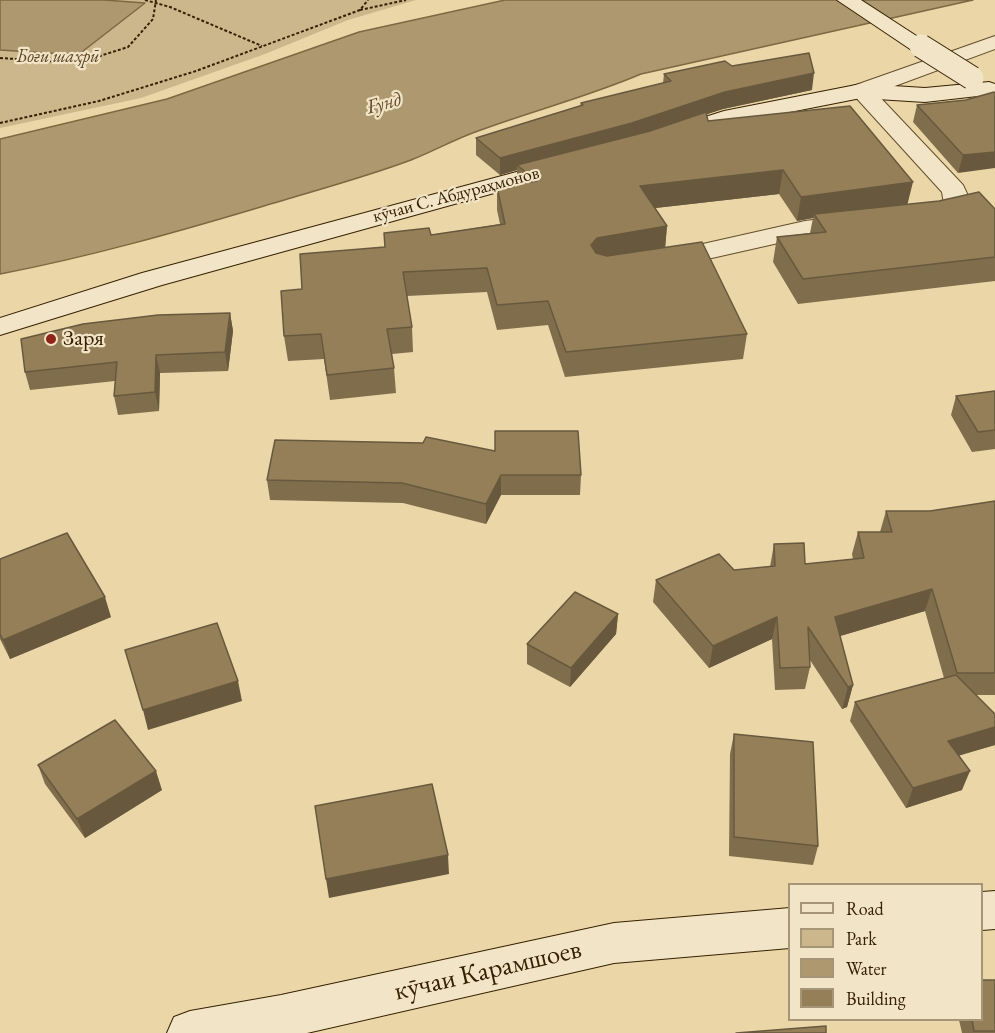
<!DOCTYPE html>
<meta charset="utf-8">
<style>
body{margin:0}
#map{position:relative;width:995px;height:1033px;overflow:hidden;background:#ebd6a8;font-family:"EB Garamond",serif}
canvas{display:block}
.legend{position:absolute;left:788px;top:883px;width:195px;height:138px;box-sizing:border-box;background:#f2e4c6;border:2px solid #a69677;margin:0;padding:8px 10px;list-style:none;font-size:18px;color:#352101}
.legend li{display:flex;align-items:center;gap:12px;height:30px}
.legend b{width:30px;border:2px solid #a69677}
</style>
<div id="map">
<canvas width="995" height="1033"></canvas>
<ul class="legend">
<li><b style="height:8px;background:#f2e4c6"></b>Road</li>
<li><b style="height:16px;background:#ccb78c"></b>Park</li>
<li><b style="height:16px;background:#ad986f"></b>Water</li>
<li><b style="height:16px;background:#947f58"></b>Building</li>
</ul>
</div>
<script>
const c = document.querySelector('canvas').getContext('2d');
c.lineJoin = 'round';
function fill(path, color) {
  c.fillStyle = color;
  c.fill(path, 'evenodd');
}
function trace(path, color, width, dash) {
  c.strokeStyle = color;
  c.lineWidth = width;
  c.lineCap = dash ? 'butt' : 'round';
  c.setLineDash(dash || []);
  c.stroke(path);
}
function label(font, color, halo, rows, align = 'center') {
  c.font = font + ' "EB Garamond",serif';
  c.lineWidth = 4.5;
  c.setLineDash([]);
  c.textBaseline = 'middle';
  c.strokeStyle = halo;
  c.fillStyle = color;
  for (const [text, x, y, turn = 0] of rows) {
    c.save();
    c.translate(x, y);
    c.rotate((+turn || 0) * Math.PI / 180);
    c.textAlign = isNaN(turn) ? turn : align;
    if (halo) c.strokeText(text, 0, 0);
    c.fillText(text, 0, 0);
    c.restore();
  }
}
const green = new Path2D(`
 M0 0H416L348 20 265 54 141 98 0 128Z`);
const water = new Path2D(`
 M0 0H104L145 3 78 55 0 50Z
 M505 0H973L641 74C587 97 532 111 478 131 455 139 434 151 411 160 363 178 313 191 264 206 177 232 89 257 0 274V139L167 99 359 32Z`);
const path = new Path2D(`
 M145 0 170 7 262 46
 M360 10 406 0
 M0 58 78 63 128 47 153 19 156 0
 M0 123 99 101 196 71 360 10 368 0`);
const street = new Path2D(`
 M995 36V49L876 93 963 185 970 200 964 214 922 224 913 221 909 216 913 211 944 204 942 192 850 91 853 86Z
 M856 215 865 218 869 223 865 228 805 237 663 269 654 267 650 261 654 255 805 221Z`);
const secondary = new Path2D(`
 M837 0H861L932 46 929 51H913Z
 M989 82 995 84V94L925 102 861 98 729 124 679 140 671 138 667 133 671 128 724 111 861 84 925 88Z
 M561 160 570 162 573 167 570 172 162 285 0 335V318L142 273Z
 M995 891V929L982 930V892Z
 M790 908V948L614 963 307 1033H167L174 1017 190 1011 281 995 614 923Z`);
const secondaryBridge = new Path2D(`
 M921 46 972 78`);
const wall = new Path2D(`
 M732 66 812 90 723 109 706 114 708 121 908 204 995 209V281L798 304 773 262 777 237 810 233 813 218 797 221 779 194 655 208 667 226 665 247 747 334 743 359 565 377 548 325 497 330 487 292 407 296 412 327 413 352 392 354 394 368 396 393 330 400 324 359 288 361 284 336 302 289 385 247 431 235 500 224 497 210V187L517 184V170L500 175 476 155V138L580 106 581 103 663 83 664 74Z
 M995 93 958 173 913 122 917 105 966 100Z
 M230 313 233 331 228 371 160 373 159 411 118 415 114 396 115 381 30 390 25 372Z
 M995 391V449L972 452 951 415 956 396Z
 M423 443 581 475 580 495H501L486 524 403 503 270 500 267 480Z
 M995 501V695H976L995 714V745L959 755 962 790 906 808 850 721 855 702 944 678 925 611 840 636 853 685 847 707 842 709 810 660V667L805 689 775 690 772 639 709 668 653 602 656 580 734 570 770 567 774 544 805 564 853 559 852 554 858 532H880L886 511H930Z
 M0 559 111 617 10 659 0 639Z
 M618 614 616 634 570 687 527 664V644Z
 M734 734 818 846 813 865 729 856 730 754Z
 M38 765 162 790 85 838 45 784Z
 M995 980V1033H962L959 1020H981Z`);
const shadedWall = new Path2D(`
 M814 73 812 90 723 109 630 140 517 165V170L500 175V158L725 92Z
 M995 152V168L958 173 963 155Z
 M783 170 779 194 638 210 640 186Z
 M913 182 907 206 814 214 813 218 797 221 801 197Z
 M667 226 665 250 596 262 591 245 597 238Z
 M230 313 233 331 228 371 225 352Z
 M156 355 160 373 159 411 155 392Z
 M501 475V495L486 524V504Z
 M932 589 925 611 830 639 835 617Z
 M105 597 111 617 10 659 3 640Z
 M618 614 616 634 570 687 571 668Z
 M777 617 772 639 709 668 713 646Z
 M238 681 242 701 148 730 143 710Z
 M853 685 847 707 842 709 848 687Z
 M995 727V745L941 761 948 741Z
 M156 771 162 790 85 838 77 819Z
 M970 771 962 790 906 808 913 788Z
 M448 855 449 874 329 898 326 879Z`);
const building = new Path2D(`
 M809 53 814 73 725 92 632 123 500 158 476 138 583 105 581 103 671 81 664 74 725 61 732 66Z
 M994 92 995 93V152L963 155 917 105 966 100Z
 M850 106 913 182 801 197 783 170 640 186 667 226 597 238 591 245 596 253 607 256 702 242 747 334 566 352 548 301 497 305 487 268 403 272 412 327 387 329 394 368 327 375 321 334 284 336 281 291 302 289 300 254 385 247 384 233 429 228 431 235 505 224 497 187 537 181 517 165 650 131 706 112 708 121Z
 M979 192 995 209V257L803 279 777 237 826 232 814 214 939 201Z
 M230 313 225 352 156 355 155 392 114 396 117 362 25 372 21 339 83 324 158 315Z
 M995 391V430L978 432 956 396Z
 M495 431H578L581 475H501L486 504 402 483 267 480 275 440 423 443 426 437 495 451Z
 M995 501V673H957L932 589 835 617 853 685 848 687 808 627 810 667 780 668 777 617 713 646 656 580 719 554 734 570 775 566 774 544 804 543 805 564 864 558 858 532H892L886 511H930Z
 M67 533 105 597 3 640 0 634V559Z
 M575 592 618 614 571 668 527 644Z
 M217 623 238 681 143 710 125 650Z
 M956 675 995 714V727L948 741 970 771 913 788 855 702Z
 M115 720 156 771 77 819 38 765Z
 M734 734 813 742 818 846 734 837Z
 M432 784 448 855 326 879 315 806Z
 M981 980H995V1031H974L972 1020H981Z
 M826 1026V1033H736Z`);
const markers = [
 [51,339,6,"#8f2418"]
];
const farParknames = [
 ["Боғи шаҳрӣ",58,57]
];
const farStreetnames = [
 ["кӯчаи С. Абдураҳмонов",456,195,-15]
];
const farWaternames = [
 ["Ғунд",384,104,-15]
];
const poiNames = [
 ["Заря",63,339]
];
const nearStreetnames = [
 ["кӯчаи Карамшоев",488,971,-13]
];
fill(green, '#ccb78c');
fill(water, '#ad986f');
trace(water, '#7d6843', 1.5);
trace(street, '#624e2b', 2);
trace(secondary, '#352101', 2);
trace(path, '#352101', 2, [3, 2]);
fill(street, '#f2e4c6');
fill(secondary, '#f2e4c6');
trace(secondaryBridge, '#352101', 25, []);
trace(secondaryBridge, '#f2e4c6', 23);
fill(wall, '#7f6d4c');
fill(shadedWall, '#68593e');
fill(building, '#947f58');
trace(building, '#68593e', 1.5);
for (const [x, y, r, color] of markers) {
  const dot = new Path2D();
  dot.arc(x, y, r, 0, 2 * Math.PI);
  c.fillStyle = color;
  c.fill(dot);
  trace(dot, '#f2e4c6', 2);
}
label('italic 18px', '#5b4624', '#f2e4c6', farParknames);
label('18px', '#352101', '#f2e4c6', farStreetnames);
label('italic 20px', '#5f4b28', '#f2e4c6', farWaternames);
label('22px', '#352101', '#f2e4c6', poiNames, 'left');
label('27px', '#352101', '#f2e4c6', nearStreetnames);
</script>
